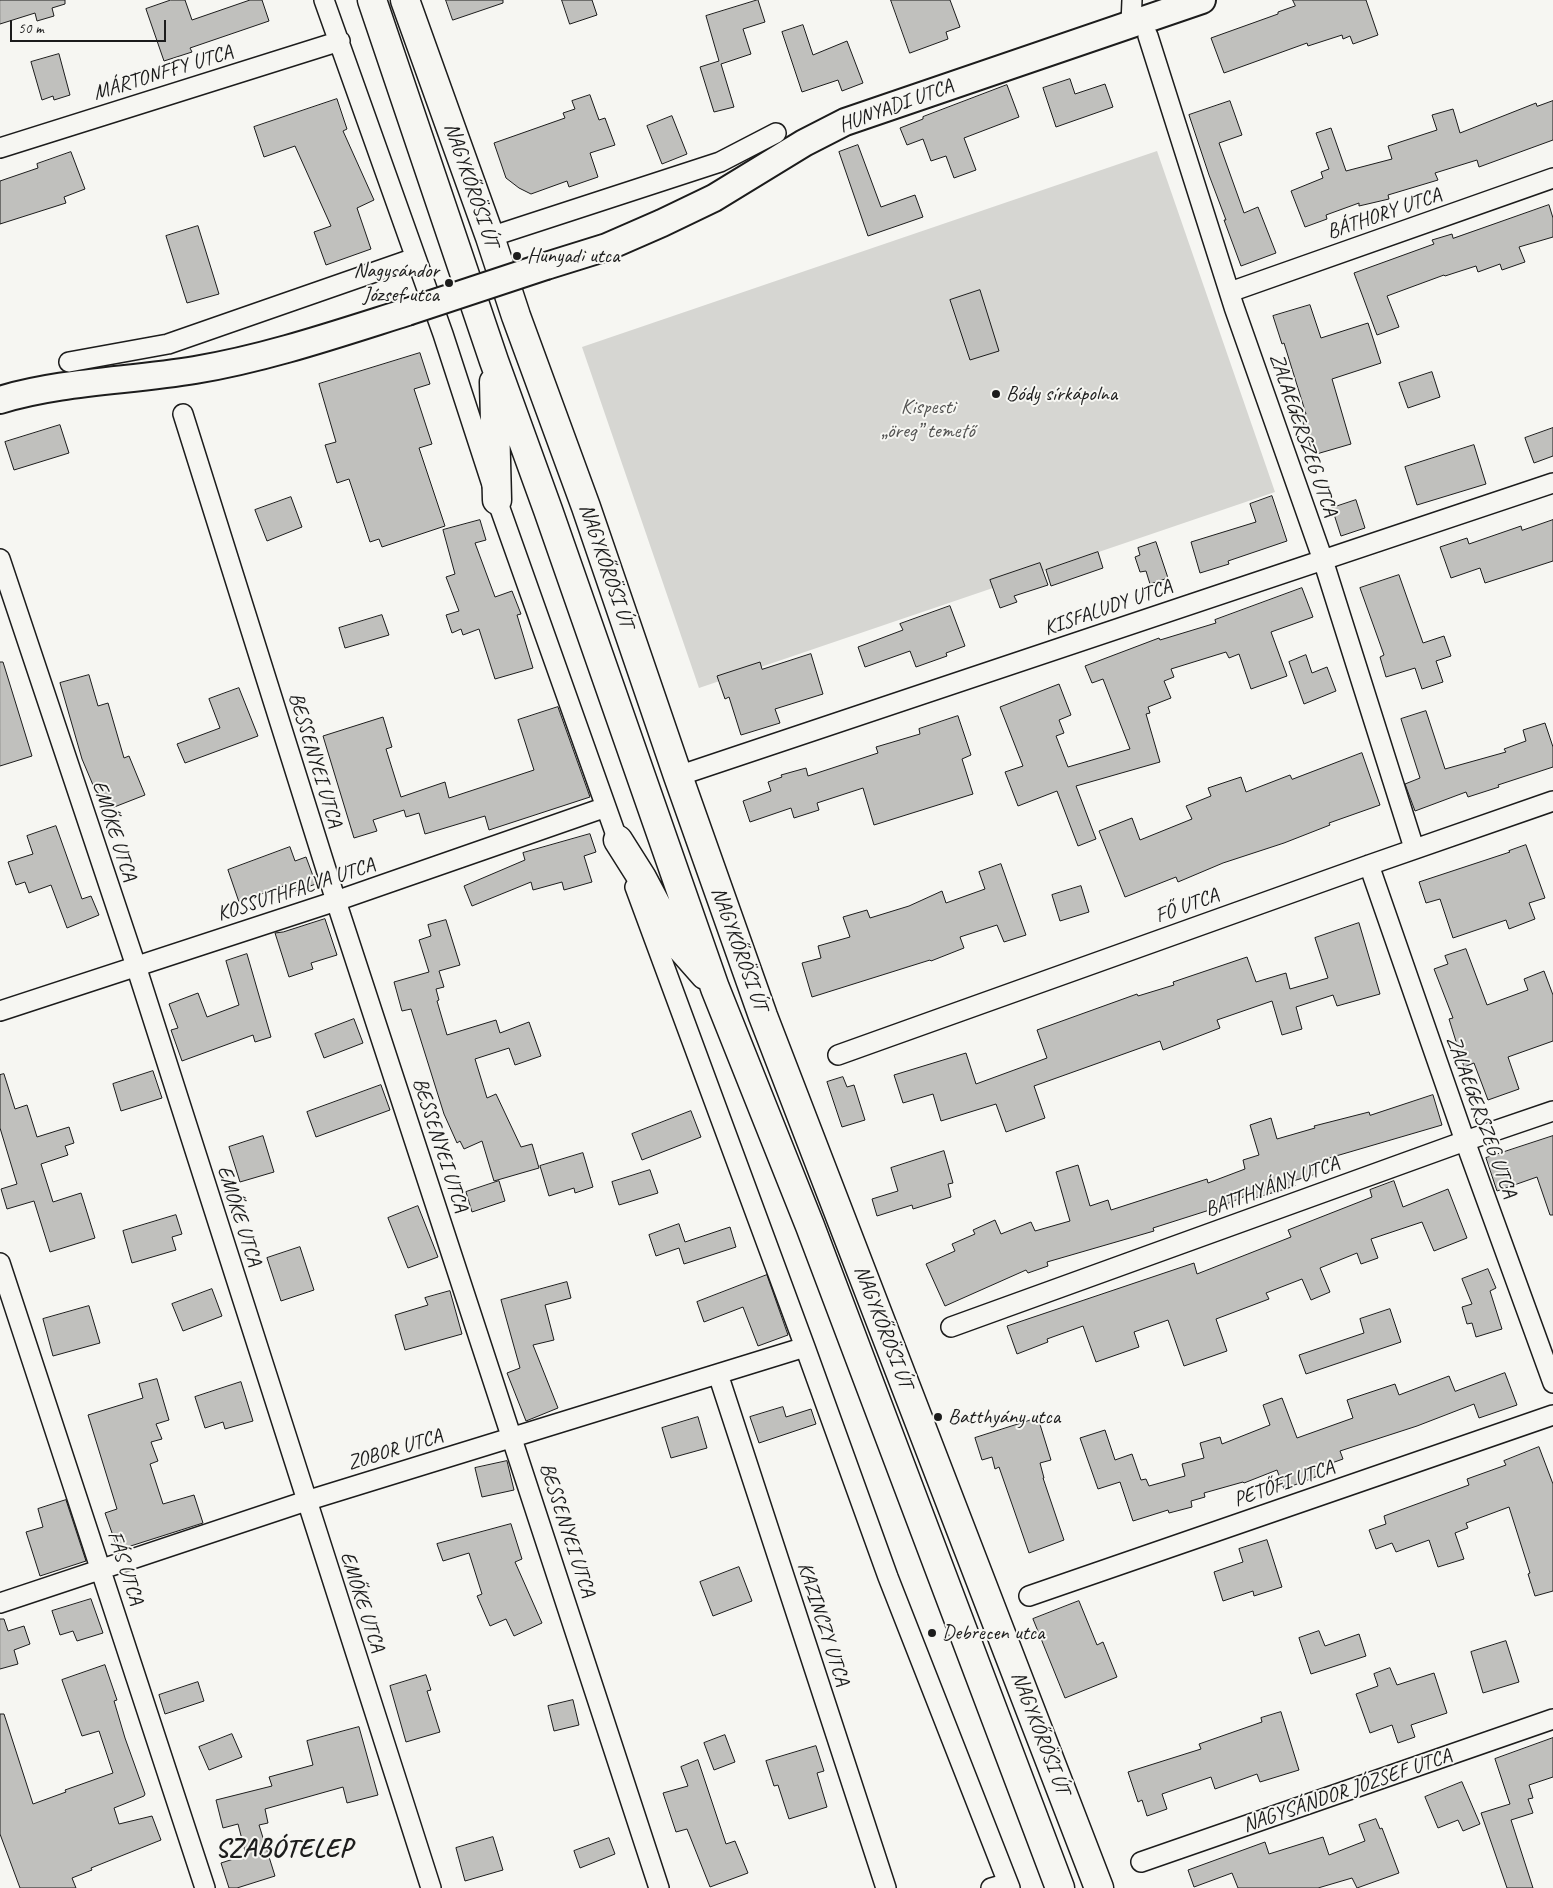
<!DOCTYPE html>
<meta charset="utf-8">
<style>
body{margin:0}
#map{position:relative;width:1553px;height:1888px;overflow:hidden;background:#f6f6f2;font-family:Caveat,sans-serif}
canvas{display:block}
.scale{position:absolute;left:10px;top:20px;width:156px;height:22px;box-sizing:border-box;border:2px solid #1c1c1c;border-top:0;padding-left:6px;font-size:15px;line-height:18px;white-space:nowrap;color:#1c1c1c;-webkit-text-stroke:4px #f6f6f2;paint-order:stroke}
</style>
<div id="map">
<canvas width="1553" height="1888"></canvas>
<div class="scale">50 m</div>
</div>
<script>
const c = document.querySelector('canvas').getContext('2d');
c.lineJoin = 'round';
function fill(path, color) {
  c.fillStyle = color;
  c.fill(path, 'evenodd');
}
function trace(path, color, width, dash) {
  c.strokeStyle = color;
  c.lineWidth = width;
  c.lineCap = dash ? 'butt' : 'round';
  c.setLineDash(dash || []);
  c.stroke(path);
}
function label(font, color, halo, rows, align = 'center') {
  c.font = font + ' Caveat,sans-serif';
  c.lineWidth = 4;
  c.setLineDash([]);
  c.textBaseline = 'middle';
  c.strokeStyle = halo;
  c.fillStyle = color;
  for (const [text, x, y, turn = 0] of rows) {
    c.save();
    c.translate(x, y);
    c.rotate((+turn || 0) * Math.PI / 180);
    c.textAlign = isNaN(turn) ? turn : align;
    if (halo) c.strokeText(text, 0, 0);
    c.fillText(text, 0, 0);
    c.restore();
  }
}
const green = new Path2D(`
 M1157 151 1275 492 699 688 582 347Z`);
const building = new Path2D(`
 M0 0H65V4L52 8 54 16 37 21 35 13 0 24Z
 M171 0H185L192 20 250 0H262L269 21 190 48 192 52 164 61 146 9Z
 M446 0H503V3L453 20Z
 M562 0H592L597 15 570 24Z
 M758 0 765 22 743 29 751 54 721 64 734 107 714 112 700 67 719 61 706 16Z
 M891 0H950L960 27 946 32 948 39 910 53Z
 M1293 0H1366L1378 35 1353 44 1350 36 1343 39 1342 35 1308 46 1307 43 1224 73 1211 38 1278 14V12L1295 6Z
 M803 25 813 55 847 41 863 83 842 91 838 80 802 92 782 32Z
 M59 54 70 95 54 100 53 96 42 100 31 62Z
 M1070 79 1075 94 1105 84 1113 107 1056 127 1043 88Z
 M1007 85 1019 117 964 138 976 170 954 178 946 156 931 161 923 139 907 145 900 128 923 119V117Z
 M590 95 599 120 605 118 615 145 590 153 598 177 569 187 567 181 531 194 519 188 506 178 494 143 565 118 563 113 575 109 572 101Z
 M337 99 347 129 343 131 374 200 357 208 371 249 326 265 314 232 331 226 295 146 264 157 254 127Z
 M1230 101 1242 135 1219 143 1244 213 1258 207 1276 253 1241 266 1224 220H1226L1209 175 1189 115Z
 M1553 101V140L1479 167 1477 160 1435 173 1438 180 1388 195 1389 199 1359 206V203L1326 215 1327 219 1305 227 1291 191 1323 178 1321 172 1329 169 1316 133 1331 128 1346 171 1392 159 1388 146 1437 130 1432 115 1453 109 1460 133 1536 103 1537 106Z
 M672 116 687 154 662 164 647 126Z
 M858 145 881 207 915 195 923 217 868 236 839 152Z
 M71 152 85 189 64 197 66 203 0 224V181L38 168 37 164Z
 M1549 205 1553 218V237L1519 247 1525 262 1502 270 1500 264 1478 272 1476 266 1445 276 1444 275 1387 296 1399 327 1377 335 1354 273 1434 244 1432 240 1452 234 1453 238Z
 M198 226 219 294 187 303 166 236Z
 M980 290 999 351 970 360 950 300Z
 M1310 305 1321 338 1368 323 1381 363 1332 379 1351 444 1313 455 1301 416 1306 414 1284 343 1282 344 1273 316Z
 M420 353 430 384 414 389 432 444 419 448 445 526 382 547 379 539 370 542 349 479 337 483 325 445 336 442 319 384Z
 M1432 372 1440 397 1408 408 1399 383Z
 M60 425 69 453 14 470 5 442Z
 M1553 428V456L1534 463 1525 438Z
 M1474 445 1486 484 1417 505 1405 467Z
 M1272 496 1287 541 1228 561 1229 564 1200 573 1191 542 1256 522 1250 504Z
 M291 497 302 527 267 541 255 510Z
 M1356 500 1365 528 1341 536 1332 508Z
 M480 520 486 540 475 543 495 597 512 591 521 614 517 615 533 668 495 679 479 629 463 635 461 629 452 633 446 615 459 611 446 577 455 574 443 530Z
 M1553 520V561L1485 583 1480 568 1451 578 1440 547 1467 538 1469 544 1521 526 1522 530Z
 M1156 542 1168 578 1150 584 1146 571 1140 572 1135 557 1140 555 1138 548Z
 M1098 552 1103 568 1051 586 1046 570Z
 M1040 563 1048 585 1014 596 1017 602 1000 608 990 580Z
 M1399 575 1423 643 1444 636 1451 656 1436 661 1443 682 1422 689 1415 668 1386 677 1380 657 1384 655 1360 588Z
 M1302 588 1313 617 1271 632 1287 676 1251 689 1239 654 1229 658 1226 652 1171 669 1174 677 1164 681 1171 698 1148 707 1150 713 1146 714 1160 762 1076 786 1096 839 1078 846 1057 791 1018 806 1005 772 1023 766 1000 707 1059 684 1071 715 1059 720 1064 733 1056 736 1068 767 1130 749 1103 679 1092 683 1085 666 1159 638 1160 640 1216 623 1215 620Z
 M950 606 965 646 946 653 947 656 916 667 910 651 865 667 858 647 903 630 900 624Z
 M382 615 389 635 345 648 339 628Z
 M811 654 823 694 775 709 780 723 741 735 729 697 725 699 717 676 760 662 762 669Z
 M1306 655 1312 673 1327 667 1336 691 1304 704 1289 662Z
 M0 662H3L32 756 0 766Z
 M89 675 98 706 108 703 124 758 129 756 145 795 104 811 82 759 60 683Z
 M239 688 258 736 185 763 177 744 220 728 209 699Z
 M558 707 590 797 489 830 485 816 425 834 419 813 406 817 404 810 373 820 377 831 354 838 323 736 383 717 392 747 386 749 401 797 445 782 449 798 534 770 518 720Z
 M1426 711 1445 769 1506 752 1504 749 1526 741 1523 730 1545 723 1553 747V767L1498 785 1499 787 1468 797 1466 792 1415 811 1405 784 1420 778 1401 719Z
 M958 716 971 755 962 759 973 794 874 825 863 788 817 803 819 810 794 818 791 808 750 822 743 801 771 791 768 782 782 777 781 775 806 768 808 776 878 753 876 747 920 734 919 729Z
 M1362 753 1380 805 1329 823 1330 825 1284 843 1223 863 1178 882 1176 877 1125 897 1099 831 1132 818 1140 840 1192 819 1186 806 1211 796 1208 788 1241 777 1246 792 1290 775 1292 779Z
 M56 826 82 899 91 896 99 915 67 928 51 885 29 893 25 882 16 885 8 862 33 854 27 836Z
 M590 834 596 852 584 856 592 882 564 890 562 882 533 890 531 882 472 906 464 886 525 860 523 853Z
 M1526 845 1545 898 1529 903 1535 919 1509 929 1506 920 1453 938 1440 899 1426 903 1419 882 1510 852 1509 851Z
 M290 847 295 861 306 857 316 884 295 891 292 883 239 902 228 870Z
 M1001 864 1026 935 1004 942 997 925 960 937 964 948 931 961 930 960 812 997 802 963 821 958 818 946 850 937 843 917 867 910 870 918 909 906 942 891 946 903 985 889 979 872Z
 M1081 886 1089 912 1060 921 1052 895Z
 M325 919 337 955 311 963 313 969 289 977 275 933 283 932Z
 M446 920 460 965 439 971 444 987 436 989 439 1000 437 1001 447 1035 496 1020 500 1033 529 1022 541 1056 515 1065 509 1048 475 1059 487 1098 496 1094 521 1147 532 1144 539 1168 494 1181 482 1141 464 1149 460 1141 457 1143 444 1114 411 1009 402 1011 394 982 429 972 419 940 431 936 428 925Z
 M1359 923 1380 994 1337 1006 1333 995 1296 1007 1302 1029 1282 1035 1272 1001 1217 1020 1220 1028 1163 1050 1160 1041 1034 1086 1045 1118 1006 1132 996 1104 941 1121 933 1094 903 1103 894 1075 966 1053 976 1084 1047 1058 1037 1030 1137 994 1138 996 1174 985 1173 982 1247 957 1256 982 1286 973 1290 989 1328 978 1315 938Z
 M1466 949 1487 1005 1528 990 1524 979 1544 971 1553 995V1041L1508 1057 1519 1089 1488 1100 1474 1063 1464 1067 1449 1019 1453 1018 1434 969 1448 964 1445 956Z
 M247 954 271 1037 255 1042 253 1035 182 1061 171 1030 178 1028 169 1004 198 993 207 1017 239 1005 226 961Z
 M354 1019 363 1043 324 1058 315 1034Z
 M153 1071 162 1098 121 1111 113 1084Z
 M4 1074 15 1109 27 1105 37 1137 69 1127 74 1143 65 1146 68 1155 41 1164 53 1202 81 1193 95 1238 50 1252 34 1201 7 1209 1 1189 17 1184 0 1128V1075Z
 M843 1077 847 1087 854 1085 865 1120 842 1127 827 1082Z
 M381 1085 390 1110 316 1137 307 1112Z
 M1433 1095 1442 1125 1312 1163 1316 1174 1293 1181 1295 1186 1255 1198 1253 1193 1219 1207 1153 1228 1154 1231 1047 1262 1048 1266 1028 1273 1026 1270 945 1306 926 1264 955 1251 952 1244 975 1234 973 1230 995 1220 1001 1234 1031 1222 1035 1231 1070 1221 1056 1172 1078 1165 1090 1206 1108 1200 1111 1210 1207 1179 1208 1183 1245 1169 1243 1160 1259 1155 1250 1125 1271 1118 1277 1139 1315 1128 1314 1126 1369 1112 1370 1115Z
 M691 1111 701 1137 642 1160 632 1134Z
 M263 1136 274 1172 240 1182 229 1147Z
 M1553 1136V1215H1550L1537 1177 1497 1191 1486 1158Z
 M944 1151 953 1183 948 1184 951 1197 913 1209 912 1205 877 1216 872 1199 898 1191 891 1168Z
 M583 1153 593 1187 575 1193 574 1188 549 1196 540 1166Z
 M650 1170 658 1193 619 1205 612 1182Z
 M499 1181 505 1201 472 1212 466 1192Z
 M1394 1181 1403 1207 1448 1189 1467 1238 1434 1251 1422 1222 1371 1239 1378 1258 1361 1264 1357 1253 1320 1268 1330 1292 1311 1300 1302 1279 1266 1293 1269 1299 1216 1319 1227 1351 1184 1366 1168 1320 1134 1332 1139 1347 1096 1362 1083 1326 1047 1339 1048 1342 1017 1354 1007 1326 1194 1263 1197 1274 1291 1237 1288 1230 1372 1197 1370 1190Z
 M418 1206 438 1257 408 1268 388 1218Z
 M176 1215 182 1234 172 1237 176 1250 132 1263 123 1231Z
 M679 1224 685 1242 730 1227 736 1247 684 1264 679 1248 656 1256 649 1235Z
 M300 1247 314 1290 281 1301 267 1258Z
 M1488 1269 1496 1288 1490 1291 1502 1329 1476 1337 1472 1323 1467 1324 1462 1307 1472 1304 1462 1279Z
 M767 1275 788 1335 758 1346 743 1307 704 1322 697 1302Z
 M567 1282 571 1298 545 1305 554 1340 533 1345 558 1408 526 1421 507 1373 520 1368 501 1300Z
 M212 1289 222 1316 183 1331 172 1304Z
 M450 1291 462 1334 405 1350 395 1315 428 1305 425 1298Z
 M89 1306 100 1343 53 1356 43 1319Z
 M1390 1309 1401 1342 1306 1374 1299 1355 1364 1333 1360 1319Z
 M1505 1373 1517 1405 1479 1418 1474 1404 1417 1426 1340 1451 1343 1459 1315 1469 1318 1476 1284 1489 1277 1470 1244 1483 1243 1482 1204 1493 1205 1497 1191 1501 1192 1507 1169 1513 1168 1510 1133 1521 1120 1482 1098 1489 1080 1438 1105 1430 1115 1460 1132 1454 1141 1480 1146 1479 1149 1486 1185 1476 1182 1464 1204 1458 1200 1443 1220 1437 1222 1444 1270 1425 1263 1405 1282 1398 1297 1438 1353 1418 1347 1400 1395 1384 1399 1395 1449 1376 1455 1391Z
 M157 1379 169 1420 156 1424 162 1439 151 1442 158 1461 150 1464 163 1504 194 1495 203 1523 118 1550 105 1513 117 1509 88 1415 143 1398 139 1384Z
 M241 1382 253 1421 225 1429 223 1422 205 1428 195 1397Z
 M783 1407 786 1417 811 1409 816 1424 759 1443 750 1417Z
 M698 1417 707 1448 671 1458 662 1428Z
 M1038 1418 1051 1460 1040 1463 1044 1478H1043L1064 1540 1029 1553 999 1467 995 1469 992 1457 982 1460 975 1438Z
 M1539 1447 1553 1484V1591L1535 1596 1528 1574 1530 1573 1509 1507 1466 1523 1468 1528 1455 1533 1464 1559 1438 1567 1429 1540 1396 1552 1392 1543 1376 1549 1369 1530 1386 1524 1384 1516 1469 1485 1467 1479 1506 1465 1504 1461Z
 M507 1461 514 1490 482 1497 475 1468Z
 M66 1500 86 1561 40 1576 26 1532 43 1527 38 1509Z
 M511 1524 522 1559 515 1562 542 1623 514 1636 506 1619 490 1626 477 1596 482 1594 469 1553 443 1561 437 1544Z
 M1267 1540 1282 1587 1254 1596 1253 1591 1223 1601 1214 1572 1243 1562 1239 1549Z
 M739 1567 752 1601 713 1616 700 1582Z
 M91 1599 103 1633 77 1641 73 1631 60 1635 52 1611Z
 M1079 1601 1097 1645 1103 1642 1117 1677 1065 1698 1033 1619Z
 M0 1619H4L8 1631 24 1626 30 1644 14 1650 18 1664 0 1669Z
 M1319 1631 1325 1646 1359 1634 1366 1656 1311 1674 1299 1638Z
 M1506 1641 1519 1682 1483 1693 1471 1652Z
 M105 1665 117 1700 114 1701 125 1738 145 1794 144 1796 114 1808 119 1824 152 1816 161 1840 91 1868 92 1870 72 1878 76 1888H20L0 1834V1714H4L33 1804 66 1792 65 1790 113 1773 99 1731 82 1736 62 1680Z
 M1390 1668 1397 1685 1434 1673 1447 1713 1411 1725 1415 1737 1398 1743 1392 1725 1370 1733 1356 1694 1378 1686 1374 1674Z
 M426 1675 431 1690 427 1691 440 1732 406 1742 390 1686Z
 M198 1682 204 1701 165 1714 159 1695Z
 M573 1700 579 1725 554 1731 548 1706Z
 M1281 1712 1299 1770 1260 1782 1257 1774 1215 1789 1211 1777 1162 1794 1167 1809 1147 1816 1142 1800 1138 1802 1128 1772 1201 1749 1199 1744 1262 1722 1261 1718Z
 M359 1727 378 1795 347 1803 343 1787 265 1809 268 1823 259 1825 275 1876 237 1888H229L221 1863 246 1855 238 1824 223 1828 216 1800 272 1786 269 1777 313 1765 307 1741Z
 M232 1734 242 1757 209 1770 199 1747Z
 M725 1735 735 1762 714 1770 704 1743Z
 M1553 1738V1777L1529 1785 1533 1798 1528 1799 1533 1813 1511 1820 1533 1888H1507L1481 1813 1510 1804 1495 1759Z
 M816 1746 824 1771 817 1773 827 1807 789 1819 778 1785 774 1786 766 1761Z
 M698 1760 726 1844 735 1841 748 1873 710 1887 687 1829 676 1832 663 1793 688 1786 681 1767Z
 M1462 1782 1480 1824 1463 1831 1458 1820 1438 1828 1425 1797Z
 M1376 1819 1380 1829 1382 1828 1399 1873 1357 1888 1352 1878 1318 1888H1238L1232 1873 1194 1887 1188 1870 1265 1842 1269 1854 1323 1837 1329 1855 1365 1841 1359 1825Z
 M493 1837 503 1870 465 1881 456 1848Z
 M609 1838 615 1854 580 1868 574 1851Z`);
const street = new Path2D(`
 M324 0 443 334 497 500 622 852
 M1131 24 1132 0
 M1148 36 1234 307 1323 560 1414 848
 M0 148 340 41
 M490 237 720 162 776 133
 M1230 292 1553 178
 M69 362 168 344 415 258
 M183 414 336 901 659 1888
 M0 559 136 966 431 1888
 M678 776 1553 483
 M1369 865 1465 1141 1553 1383
 M635 887 805 1347 888 1577 1010 1888
 M0 1011 336 901 606 807
 M838 1055 1369 865 1553 801
 M0 1263 205 1888
 M951 1327 1465 1141 1553 1111
 M718 1374 886 1888
 M1029 1596 1553 1415
 M0 1603 306 1501 805 1347
 M1141 1862 1553 1719
 M991 1888 1008 1883`);
const secondary = new Path2D(`
 M546 266 607 247 662 223 714 198 804 143 845 122 1202 0
 M0 400C62 381 130 381 195 370 267 358 337 334 407 312`);
const primary = new Path2D(`
 M372 0 494 361 548 510 715 988 810 1226 1060 1888
 M405 0 490 237 516 316 586 507 678 776 763 1016 1099 1888
 M494 382 497 500
 M618 840 642 878 668 927 682 949 705 975`);
const secondaryBridge = new Path2D(`
 M407 312 546 266`);
const markers = [
 [517,256,5,"#1c1c1c"],
 [449,283,5,"#1c1c1c"],
 [996,394,5,"#1c1c1c"],
 [938,1417,5,"#1c1c1c"],
 [932,1633,5,"#1c1c1c"]
];
const streetNames = [
 ["MÁRTONFFY UTCA",163,73,-17],
 ["HUNYADI UTCA",896,106,-20],
 ["NAGYKŐRÖSI ÚT",471,185,71],
 ["BÁTHORY UTCA",1384,214,-19],
 ["ZALAEGERSZEG UTCA",1303,435,71],
 ["NAGYKŐRÖSI ÚT",606,566,71],
 ["KISFALUDY UTCA",1108,608,-19],
 ["BESSENYEI UTCA",315,760,73],
 ["EMŐKE UTCA",114,831,72],
 ["KOSSUTHFALVA UTCA",296,890,-18],
 ["FŐ UTCA",1187,906,-20],
 ["NAGYKŐRÖSI ÚT",739,949,70],
 ["ZALAEGERSZEG UTCA",1481,1117,70],
 ["BESSENYEI UTCA",440,1145,72],
 ["BATTHYÁNY UTCA",1272,1187,-20],
 ["EMŐKE UTCA",239,1216,72],
 ["NAGYKŐRÖSI ÚT",883,1327,69],
 ["ZOBOR UTCA",395,1450,-17],
 ["PETŐFI UTCA",1284,1484,-19],
 ["BESSENYEI UTCA",567,1530,72],
 ["FÁS UTCA",125,1568,72],
 ["EMŐKE UTCA",362,1602,72],
 ["KAZINCZY UTCA",823,1624,72],
 ["NAGYKŐRÖSI ÚT",1040,1733,69],
 ["NAGYSÁNDOR JÓZSEF UTCA",1347,1791,-19]
];
const poiNames = [
 ["Hunyadi utca",527,256],
 ["Nagysándor",439,271,"right"],
 ["József utca",439,295,"right"],
 ["Bódy sírkápolna",1006,394],
 ["Batthyány utca",948,1417],
 ["Debrecen utca",942,1633]
];
const parkNames = [
 ["Kispesti",928,407],
 ["„öreg” temető",928,431]
];
const districtNames = [
 ["SZABÓTELEP",284,1849]
];
fill(green, '#d6d6d2');
fill(building, '#c0c0bd');
trace(building, '#1c1c1c', 1);
trace(street, '#1c1c1c', 22);
trace(secondary, '#1c1c1c', 30);
trace(primary, '#1c1c1c', 31);
trace(street, '#f6f6f2', 19);
trace(secondary, '#f6f6f2', 26);
trace(primary, '#f6f6f2', 28);
trace(secondaryBridge, '#1c1c1c', 30, []);
trace(secondaryBridge, '#f6f6f2', 26);
for (const [x, y, r, color] of markers) {
  const dot = new Path2D();
  dot.arc(x, y, r, 0, 2 * Math.PI);
  c.fillStyle = color;
  c.fill(dot);
  trace(dot, '#f6f6f2', 2);
}
label('21px', '#1c1c1c', '#f6f6f2', streetNames);
label('21px', '#1c1c1c', '#f6f6f2', poiNames, 'left');
label('21px', '#545453', '#f6f6f2', parkNames);
c.letterSpacing = '1px';
label('bold 26px', '#1c1c1c', '#f6f6f2', districtNames);
c.letterSpacing = '0px';
</script>
